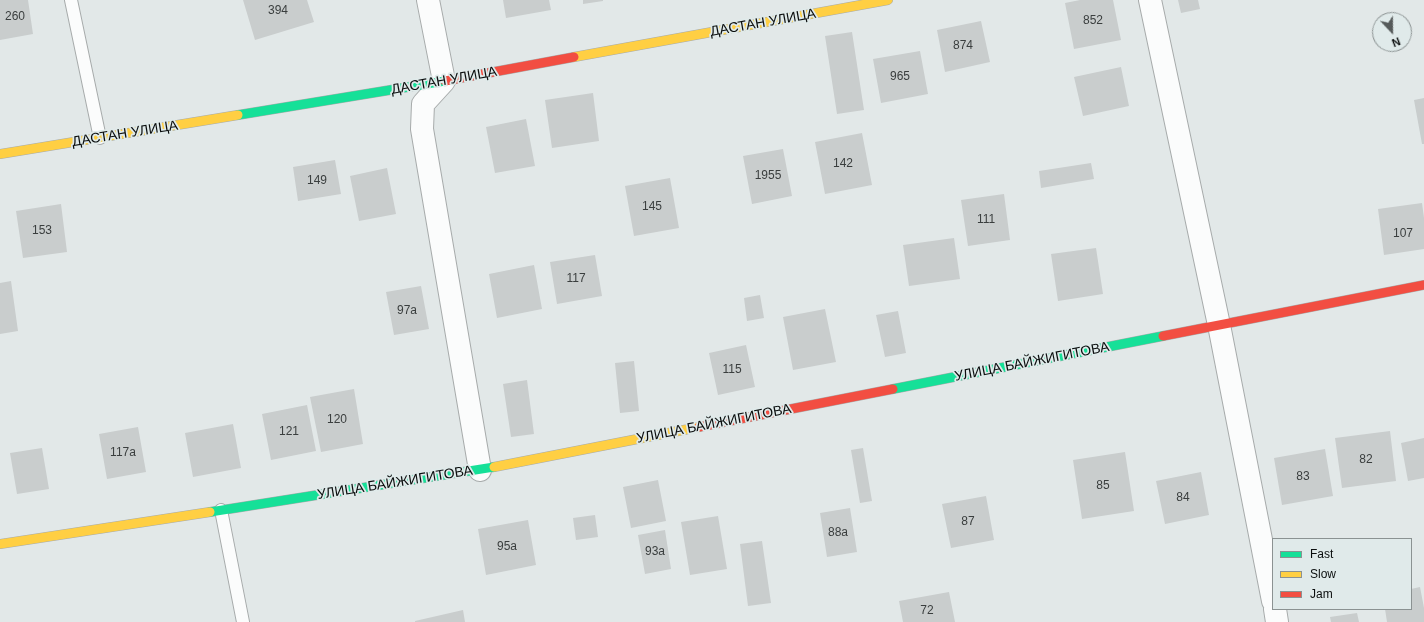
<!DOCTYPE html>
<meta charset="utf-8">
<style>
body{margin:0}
#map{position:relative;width:1424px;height:622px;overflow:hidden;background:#e2e8e8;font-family:Arial,sans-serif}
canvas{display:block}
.legend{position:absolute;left:1272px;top:538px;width:140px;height:72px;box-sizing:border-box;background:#e0eaea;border:1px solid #8b9292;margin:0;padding:5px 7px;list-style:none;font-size:12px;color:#0b0e0e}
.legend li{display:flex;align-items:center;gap:8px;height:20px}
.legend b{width:20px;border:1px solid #8b9292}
.north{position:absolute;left:1372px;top:12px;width:40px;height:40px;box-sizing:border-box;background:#e0eaea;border:1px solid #8b9292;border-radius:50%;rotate:158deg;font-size:11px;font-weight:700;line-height:16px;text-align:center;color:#0b0e0e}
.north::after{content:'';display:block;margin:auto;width:14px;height:18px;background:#565a5a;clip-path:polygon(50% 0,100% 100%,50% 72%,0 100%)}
</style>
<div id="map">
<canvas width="1424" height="622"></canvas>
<ul class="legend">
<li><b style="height:5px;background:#16e098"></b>Fast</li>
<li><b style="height:5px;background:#ffcf43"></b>Slow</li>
<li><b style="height:5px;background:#f24e42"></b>Jam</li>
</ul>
<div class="north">N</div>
</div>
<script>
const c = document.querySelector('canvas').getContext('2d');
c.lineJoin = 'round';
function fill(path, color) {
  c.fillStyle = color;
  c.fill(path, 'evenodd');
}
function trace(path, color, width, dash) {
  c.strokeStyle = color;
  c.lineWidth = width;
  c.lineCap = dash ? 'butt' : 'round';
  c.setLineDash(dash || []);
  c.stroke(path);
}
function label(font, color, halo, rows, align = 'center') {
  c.font = font + ' Arial,sans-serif';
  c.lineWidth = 3.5;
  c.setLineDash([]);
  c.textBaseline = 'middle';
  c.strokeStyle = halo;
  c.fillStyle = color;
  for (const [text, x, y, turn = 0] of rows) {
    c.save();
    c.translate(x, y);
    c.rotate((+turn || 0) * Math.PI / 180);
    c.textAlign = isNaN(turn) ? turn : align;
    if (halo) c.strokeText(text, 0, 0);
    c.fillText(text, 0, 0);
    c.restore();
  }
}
const building = new Path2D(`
 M0 0H28L33 34 0 40Z
 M243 0H307L314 22 255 40Z
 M503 0H549L551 10 506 18Z
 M583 0H603V1L583 4Z
 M1080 0H1113L1121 40 1074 49 1065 3Z
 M1178 0H1198L1200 9 1181 13Z
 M981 21 990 62 945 72 937 30Z
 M852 32 864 110 837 114 825 36Z
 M920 51 928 94 881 103 873 59Z
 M1121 67 1129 106 1083 116 1074 77Z
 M593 93 599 141 552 148 545 100Z
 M1424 98V144H1422L1414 100Z
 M526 119 535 166 495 173 486 127Z
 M862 133 872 185 825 194 815 142Z
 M783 149 792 196 752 204 743 156Z
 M335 160 341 194 298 201 293 167Z
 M1091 163 1094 179 1041 188 1039 171Z
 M387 168 396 214 359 221 350 176Z
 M670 178 679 228 634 236 625 186Z
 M1004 194 1010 240 968 246 961 200Z
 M1422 203 1424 218V249L1384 255 1378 209Z
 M61 204 67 252 23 258 16 211Z
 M954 238 960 279 909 286 903 245Z
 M1096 248 1103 294 1058 301 1051 254Z
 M595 255 602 296 557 304 550 262Z
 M534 265 542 309 497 318 489 274Z
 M11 281 18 331 0 334V283Z
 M421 286 429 329 394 335 386 292Z
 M760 295 764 318 747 321 744 298Z
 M825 309 836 362 793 370 783 317Z
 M898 311 906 353 885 357 876 315Z
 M746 345 755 387 718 395 709 353Z
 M634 361 639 411 620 413 615 363Z
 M527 380 534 434 511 437 503 384Z
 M354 389 363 444 321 452 310 397Z
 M307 405 316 451 271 460 262 414Z
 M233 424 241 468 193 477 185 433Z
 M138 427 146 472 107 479 99 434Z
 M1390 431 1396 481 1342 488 1335 438Z
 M1424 438V478L1408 481 1401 443Z
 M42 448 49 489 17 494 10 453Z
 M863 448 872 501 860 503 851 450Z
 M1325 449 1333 496 1282 505 1274 458Z
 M1125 452 1134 511 1082 519 1073 460Z
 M1201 472 1209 515 1165 524 1156 481Z
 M658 480 666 521 631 528 623 487Z
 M986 496 994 540 951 548 942 504Z
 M850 508 857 552 827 557 820 513Z
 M595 515 598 537 576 540 573 518Z
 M718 516 727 569 690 575 681 522Z
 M528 520 536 565 486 575 478 529Z
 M665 530 671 569 645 574 638 535Z
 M762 541 771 603 748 606 740 544Z
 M1420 587 1424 608V622H1387L1385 609H1411V589Z
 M949 592 955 622H903L899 601Z
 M463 610 465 622H415V621Z
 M1357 613 1359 622H1331L1330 617Z`);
const lane = new Path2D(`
 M71 0 100 138
 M221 510 243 622`);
const street = new Path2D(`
 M428 0 444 81 423 104 422 129 480 470
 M1150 0 1219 325 1273 601
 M1275 609 1277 622`);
const fast = new Path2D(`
 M238 115 445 81
 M893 389 1163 336
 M210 512 494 467`);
const slow = new Path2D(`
 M574 57 888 0
 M0 154 238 115
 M494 467 699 427
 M0 544 210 512`);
const jam = new Path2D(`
 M445 81 574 57
 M1163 336 1424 285
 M699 427 893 389`);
const numberNames = [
 ["394",278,11],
 ["260",15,17],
 ["852",1093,21],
 ["874",963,46],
 ["965",900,77],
 ["142",843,164],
 ["1955",768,176],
 ["149",317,181],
 ["145",652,207],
 ["111",986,220],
 ["153",42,231],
 ["107",1403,234],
 ["117",576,279],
 ["97а",407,311],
 ["115",732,370],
 ["120",337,420],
 ["121",289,432],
 ["117а",123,453],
 ["82",1366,460],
 ["83",1303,477],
 ["85",1103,486],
 ["84",1183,498],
 ["87",968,522],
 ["88а",838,533],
 ["95а",507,547],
 ["93а",655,552],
 ["72",927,611]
];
const streetNames = [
 ["ДАСТАН УЛИЦА",763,23,-10],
 ["ДАСТАН УЛИЦА",444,81,-10],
 ["ДАСТАН УЛИЦА",125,134,-9],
 ["УЛИЦА БАЙЖИГИТОВА",1032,362,-11],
 ["УЛИЦА БАЙЖИГИТОВА",714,424,-11],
 ["УЛИЦА БАЙЖИГИТОВА",395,483,-9]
];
fill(building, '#c9cdcd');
trace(lane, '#a7abab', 14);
trace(street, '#a7abab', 24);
trace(fast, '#a7abab', 10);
trace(slow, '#a7abab', 10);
trace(jam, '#a7abab', 10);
trace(lane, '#fbfcfc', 12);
trace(street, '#fbfcfc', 22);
trace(fast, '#16e098', 9);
trace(slow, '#ffcf43', 9);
trace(jam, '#f24e42', 9);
label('12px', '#3a3e3e', null, numberNames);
label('14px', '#0b0e0e', '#e0eaea', streetNames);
</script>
